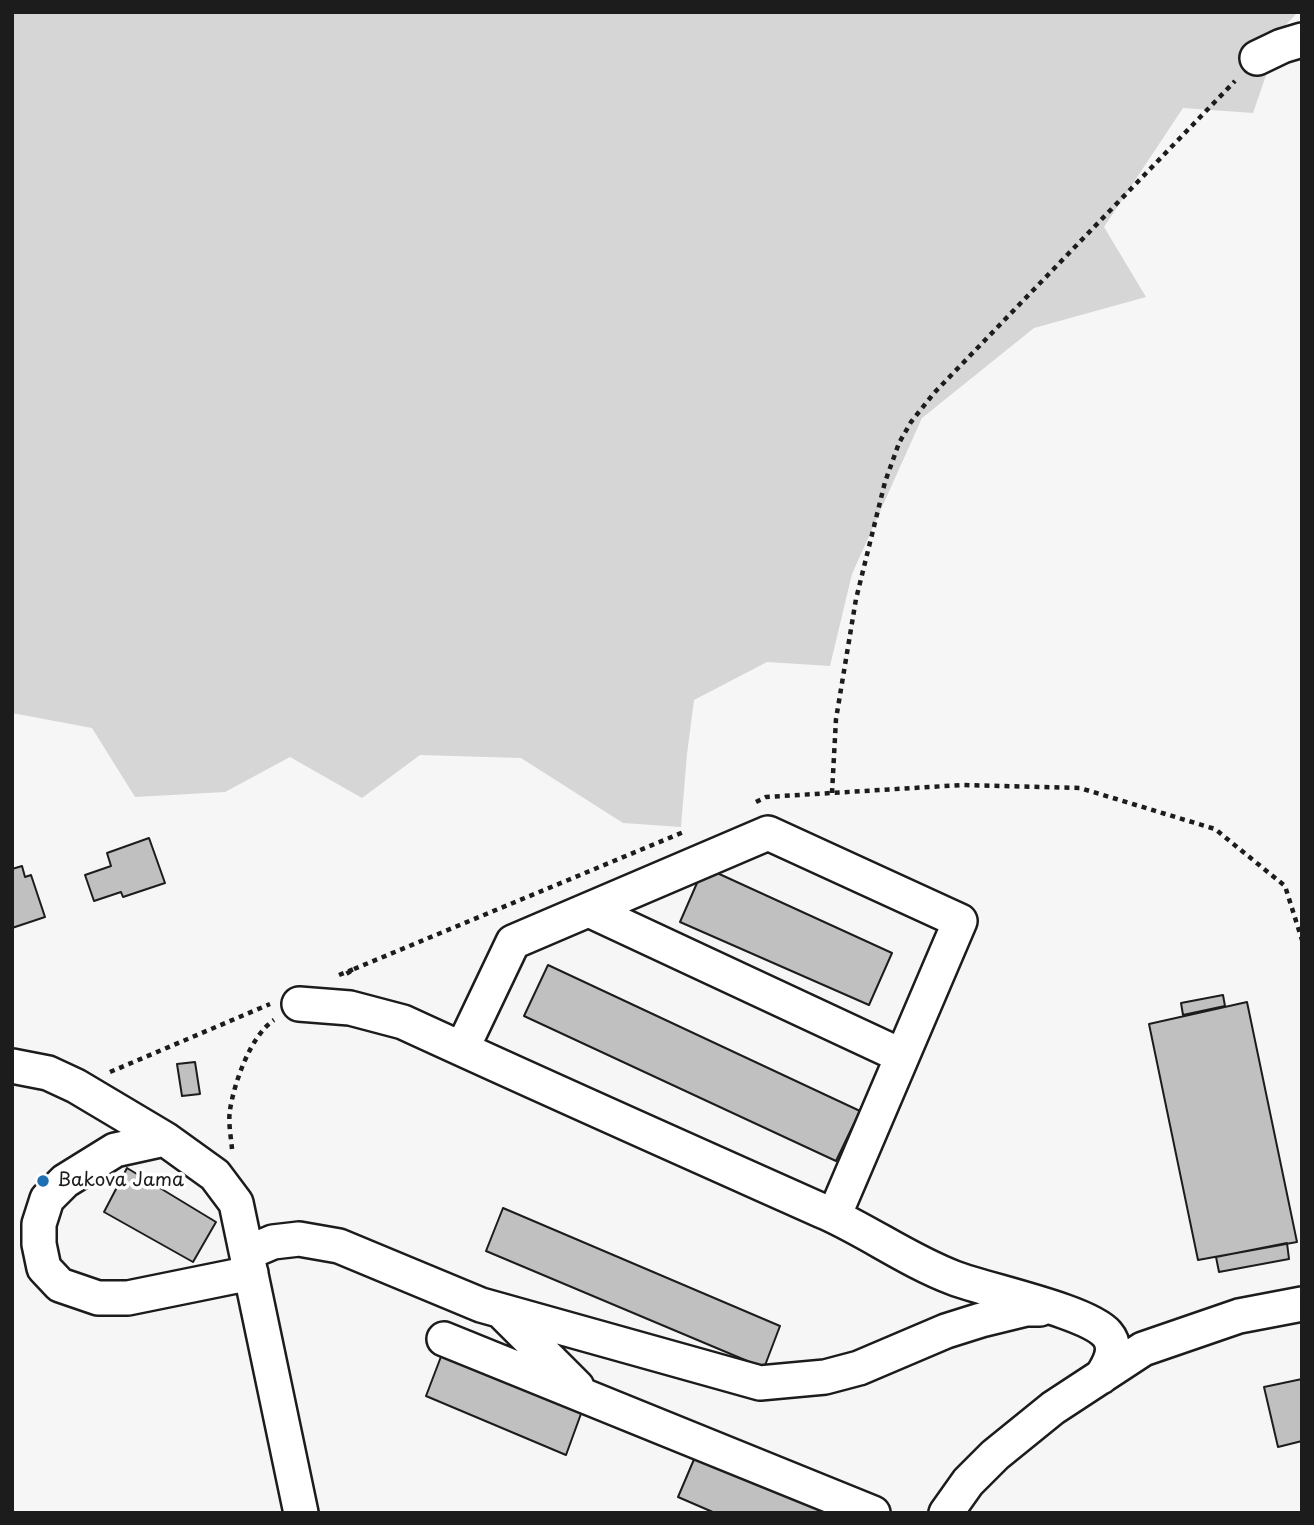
<!DOCTYPE html>
<style>
body{margin:0}
#map{position:relative;width:1314px;height:1525px;overflow:hidden;background:#f6f6f6;font-family:"Playpen Sans",sans-serif}
canvas{display:block}
.frame{position:absolute;inset:0;border:14px solid #1c1c1c;pointer-events:none}
</style>
<div id="map">
<canvas width="1314" height="1525"></canvas>
<div class="frame"></div>
</div>
<script>
const c = document.querySelector('canvas').getContext('2d');
c.lineJoin = 'round';
function fill(path, color) {
  c.fillStyle = color;
  c.fill(path, 'evenodd');
}
function trace(path, color, width, dash) {
  c.strokeStyle = color;
  c.lineWidth = width;
  c.lineCap = dash ? 'butt' : 'round';
  c.setLineDash(dash || []);
  c.stroke(path);
}
function label(font, color, halo, rows, align = 'center') {
  c.font = font + ' "Playpen Sans",sans-serif';
  c.lineWidth = 7;
  c.setLineDash([]);
  c.textBaseline = 'middle';
  c.strokeStyle = halo;
  c.fillStyle = color;
  for (const [text, x, y, turn = 0] of rows) {
    c.save();
    c.translate(x, y);
    c.rotate((+turn || 0) * Math.PI / 180);
    c.textAlign = isNaN(turn) ? turn : align;
    if (halo) c.strokeText(text, 0, 0);
    c.fillText(text, 0, 0);
    c.restore();
  }
}
const green = new Path2D(`
 M12 12H1298L1282 29 1253 113 1183 108 1104 227 1146 297 1034 328 922 418 852 574 830 666 767 662 694 700 687 754 681 827 623 823 521 758 420 755 362 798 290 757 225 792 135 797 92 728 12 713Z`);
const building = new Path2D(`
 M149 838 165 883 123 897 121 892 94 901 85 875 111 866 107 853Z
 M22 866 25 877 31 875 45 917 12 928V869Z
 M704 867 892 953 869 1005 680 922Z
 M548 965 860 1111 836 1161 524 1016Z
 M1223 995 1225 1006 1183 1015 1181 1003Z
 M1247 1002 1297 1242 1198 1260 1149 1024Z
 M195 1062 200 1094 182 1096 177 1064Z
 M127 1168 216 1222 193 1262 104 1212Z
 M503 1208 780 1326 764 1368 486 1251Z
 M1287 1243 1289 1259 1219 1272 1216 1257Z
 M442 1354 582 1411 566 1455 426 1396Z
 M1302 1379V1441L1278 1447 1264 1387Z
 M695 1457 833 1513H715L678 1497Z`);
const path = new Path2D(`
 M832 793 836 719 856 599 885 482 899 443 911 422 934 393 1235 81
 M756 802 766 797 962 785 1080 788 1215 829 1285 886 1302 940
 M354 969 686 831
 M339 975 354 969 343 976
 M110 1072 270 1004
 M232 1149C231 1137 228 1122 230 1110 234 1083 251 1035 274 1020`);
const minor = new Path2D(`
 M1257 58 1282 46 1302 40
 M589 910 902 1056
 M299 1004 350 1008 403 1022C544 1087 686 1150 827 1213 871 1233 909 1261 954 1278 988 1291 1087 1311 1107 1334 1119 1348 1109 1365 1101 1377
 M462 1049 513 942 768 833 960 921 834 1216
 M12 1066 48 1073 76 1086 165 1139 215 1175 236 1203 301 1513
 M165 1139 115 1150 65 1181 47 1199 39 1224V1244L44 1268 60 1285 98 1298H128L251 1273
 M247 1253 273 1242 299 1239 339 1246 481 1305 760 1383 825 1377 859 1368 946 1331 981 1320 1026 1309H1040
 M504 1314 577 1387
 M444 1339 873 1513
 M946 1513 968 1482 995 1455 1053 1408 1143 1349 1239 1316 1302 1304`);
const markers = [
 [43,1181,7,"#1f6fb2"]
];
const poiNames = [
 ["Bakova Jama",57,1181]
];
fill(green, '#d6d6d6');
fill(building, '#c0c0c0');
trace(building, '#1c1c1c', 2);
trace(minor, '#1c1c1c', 38);
trace(path, '#1c1c1c', 4.5, [5, 5]);
trace(minor, '#fff', 33);
for (const [x, y, r, color] of markers) {
  const dot = new Path2D();
  dot.arc(x, y, r, 0, 2 * Math.PI);
  c.fillStyle = color;
  c.fill(dot);
  trace(dot, '#fff', 2.5);
}
label('19px', '#1c1c1c', '#fff', poiNames, 'left');
</script>
